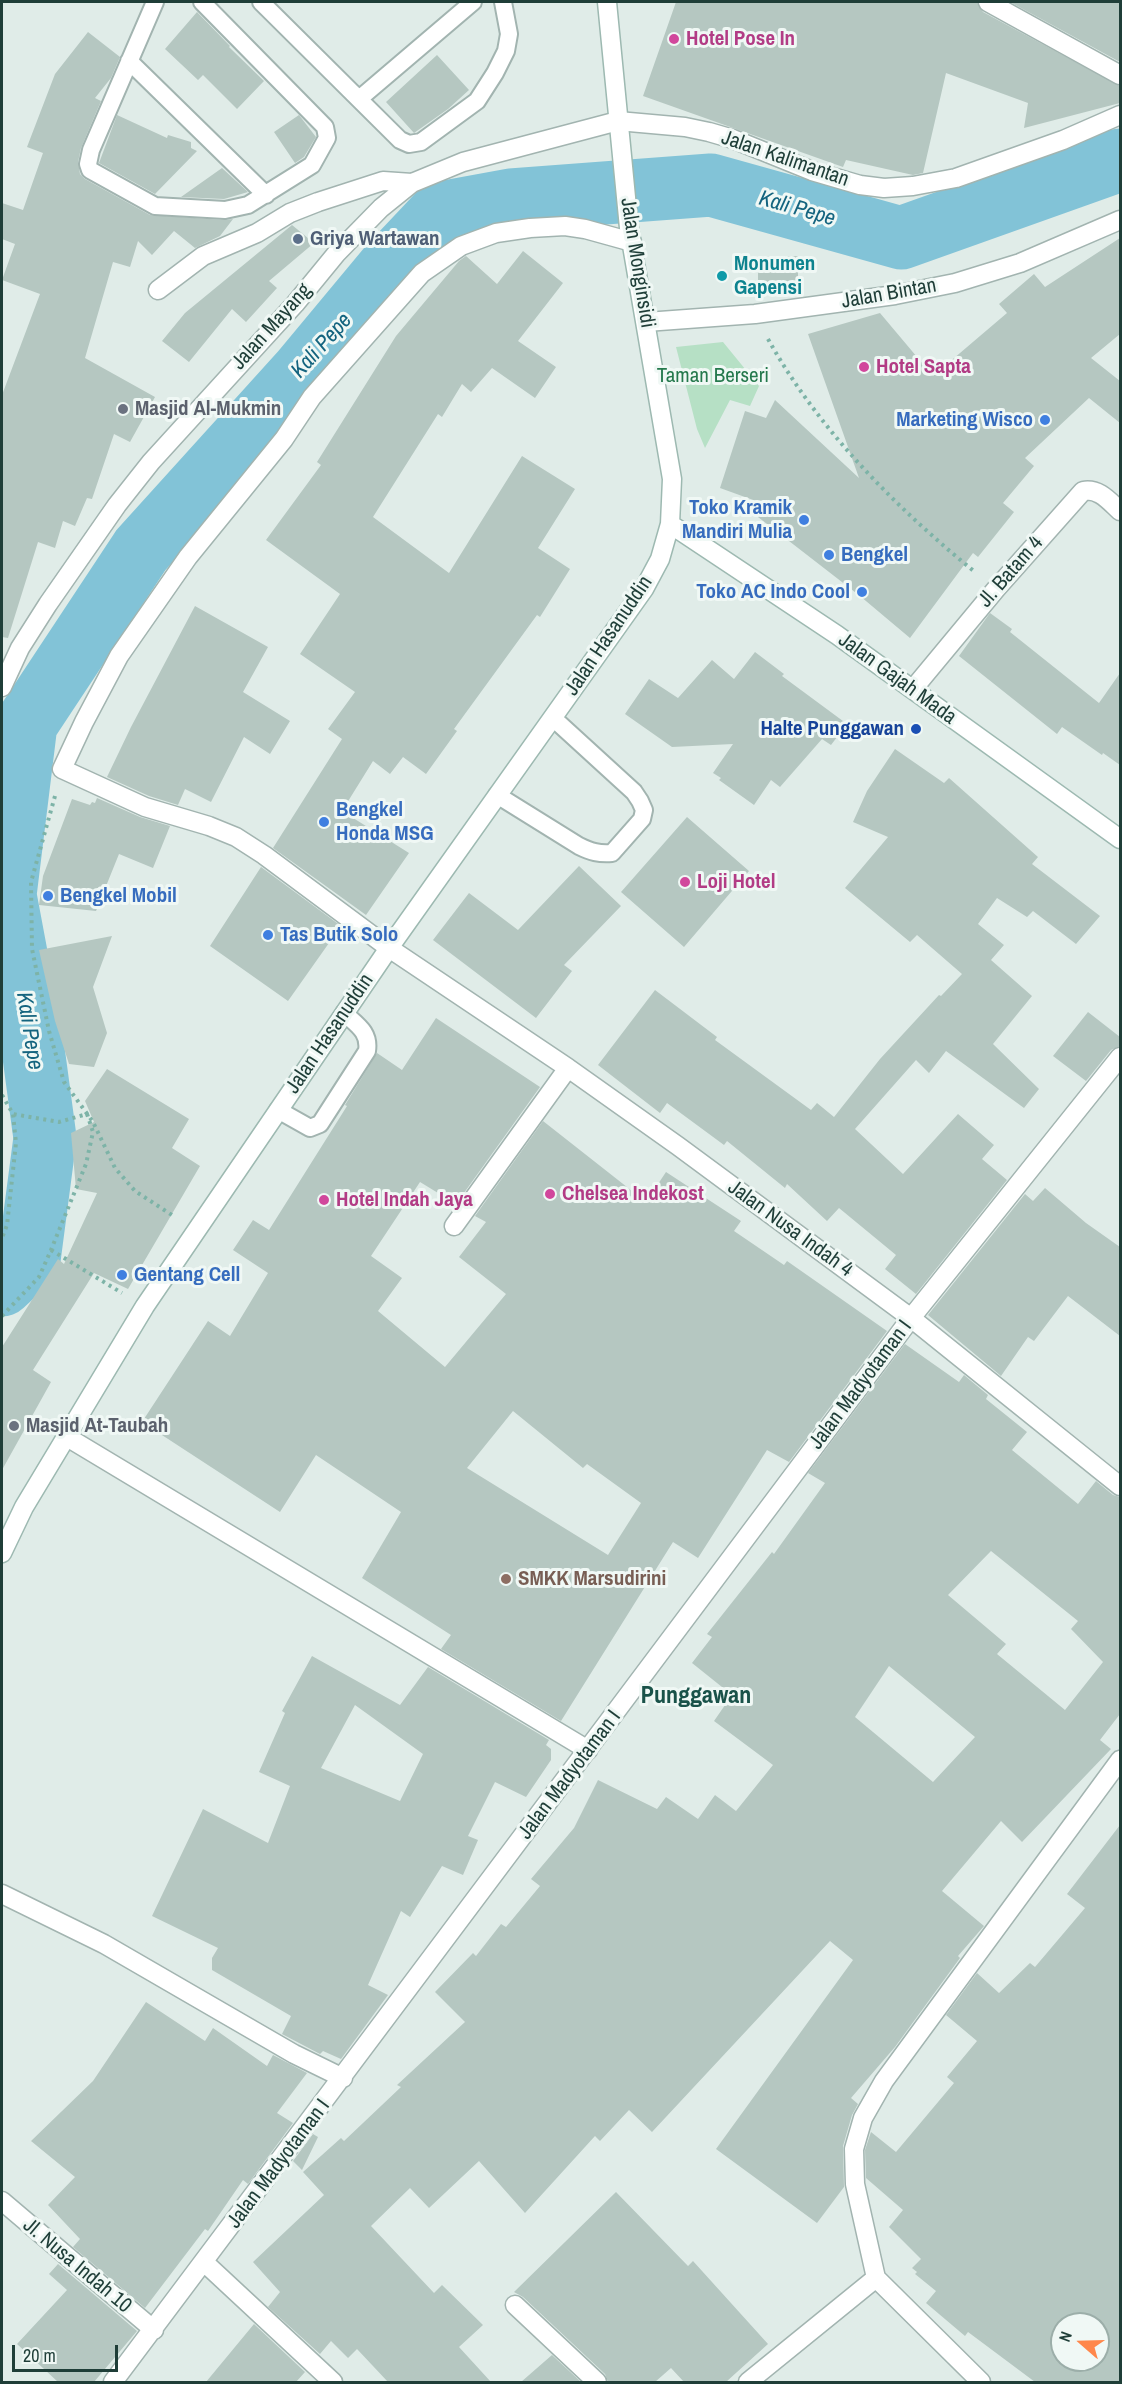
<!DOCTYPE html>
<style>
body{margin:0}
#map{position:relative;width:1122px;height:2384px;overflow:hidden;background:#e0ece8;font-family:"Archivo Narrow",sans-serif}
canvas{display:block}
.frame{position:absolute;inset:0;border:3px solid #1f3e38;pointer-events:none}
.north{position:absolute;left:1050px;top:2312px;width:60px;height:60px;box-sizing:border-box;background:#f0f8f5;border:2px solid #9caea9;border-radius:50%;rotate:290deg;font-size:16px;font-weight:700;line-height:24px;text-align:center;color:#1f3e38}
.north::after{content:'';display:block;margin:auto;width:21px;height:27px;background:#ff874b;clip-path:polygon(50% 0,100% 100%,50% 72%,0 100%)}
.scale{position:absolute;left:12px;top:2345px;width:106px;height:27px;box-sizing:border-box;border:3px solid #1f3e38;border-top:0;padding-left:8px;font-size:18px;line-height:21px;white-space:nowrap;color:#1f3e38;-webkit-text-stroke:4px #f0f8f5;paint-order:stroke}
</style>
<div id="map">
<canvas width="1122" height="2384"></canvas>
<div class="frame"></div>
<div class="north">N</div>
<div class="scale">20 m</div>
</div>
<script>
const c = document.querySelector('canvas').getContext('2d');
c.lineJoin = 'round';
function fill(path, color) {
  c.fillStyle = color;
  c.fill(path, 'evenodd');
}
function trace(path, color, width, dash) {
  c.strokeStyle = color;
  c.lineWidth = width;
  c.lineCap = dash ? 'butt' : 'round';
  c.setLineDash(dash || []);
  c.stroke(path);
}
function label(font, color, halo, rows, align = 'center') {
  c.font = font + ' "Archivo Narrow",sans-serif';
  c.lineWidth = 6;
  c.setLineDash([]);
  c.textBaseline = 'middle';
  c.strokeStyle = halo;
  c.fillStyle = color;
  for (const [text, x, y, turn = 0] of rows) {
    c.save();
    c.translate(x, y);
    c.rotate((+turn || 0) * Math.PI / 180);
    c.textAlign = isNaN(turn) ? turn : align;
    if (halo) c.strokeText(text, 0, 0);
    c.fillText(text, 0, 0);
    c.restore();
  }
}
const green = new Path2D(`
 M723 342 759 386 750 406 730 400 705 448 697 429 676 347Z`);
const river = new Path2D(`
 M2 1285 29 1260 45 1138 31 1034 5 895 26 724 141 550 302 372 391 265 440 213 511 200 711 185 901 238 1120 160`);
const building = new Path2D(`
 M676 2H977L983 12 1120 86V103L1024 128 1028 103 946 73 923 173 913 175 846 160 843 167 643 96Z
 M1010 2H1120V62Z
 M197 12 230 46 229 47 264 81 237 109 203 75 198 80 165 49Z
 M88 32 120 57 111 78 95 98 101 101 81 148 78 162 80 174 85 179 150 215 224 220 233 219 220 236 195 248 174 231 152 255 138 241 130 267 113 262 85 358 155 397 130 442 114 434 92 499 87 498 75 526 63 521 55 548 38 542 8 638 2 637V395L40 294 2 280 15 244 2 239V203L23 210 43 153 27 147 55 74Z
 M437 55 469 90 448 109 414 133 386 102Z
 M117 115 167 138 168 135 191 142V148L197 151 155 194 99 163Z
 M299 115 316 137 304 157 295 163 274 132Z
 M222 168 248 192 224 199 181 197Z
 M292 225 314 243 269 281 277 288 246 322 232 309 189 362 162 341 185 313Z
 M1120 238V334L1091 358 1120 381V423L1089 398 1025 458 1034 466 1003 503 1014 512 978 557 973 553 910 638 860 596 758 517 767 505 720 488 745 411 766 418 775 400 859 478 808 334 880 313 933 376 1007 313 999 304 1034 274 1045 287Z
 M523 251 563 283 518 341 556 367 535 398 492 368 471 392 462 384 442 417 438 414 373 517 449 573 522 456 575 489 538 548 570 569 540 617 537 615 454 729 457 731 426 774 403 757 390 774 373 761 342 811 409 853 366 915 273 848 342 739 328 729 355 692 300 654 340 594 266 540 321 465 317 462 396 336 459 261 466 256 497 284Z
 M798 256V286H758V257Z
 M195 606 268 647 243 692 290 721 270 754 244 737 211 802 185 789 178 805 149 796 107 777 131 727Z
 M990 613 1012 629 1010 632 1099 703 1120 673V765L1103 753 1102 755 1062 727 1057 734 959 656Z
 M755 652 784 674 782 676 847 724 831 745 822 739 780 787 771 780 754 805 719 780 721 778 713 773 733 744 672 747 625 714 649 679 678 698 712 660 734 679Z
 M895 749 944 783 949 778 1038 857 1032 864 1100 916 1076 944 1033 911 1027 917 997 898 978 924 1004 945 991 960 1032 996 993 1044 1039 1089 1024 1108 946 1051 929 1073 916 1060 855 1129 903 1174 958 1114 994 1145 982 1159 1007 1180 916 1294 885 1269 896 1255 839 1208 827 1221 787 1184 785 1188 727 1141 724 1145 667 1103 660 1113 598 1065 655 990 717 1037 715 1040 811 1110 817 1103 834 1117 880 1059 939 995 941 996 962 974 917 935 910 942 845 888 888 837 853 822 867 791Z
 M97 798 140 817 170 826 153 868 119 854 96 911 39 905 43 876 72 799 90 805 92 802 95 803Z
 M687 817 749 871 684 947 621 892Z
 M579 866 621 906 564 965 572 971 536 1018 433 940 469 893 518 930Z
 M261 867 341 926 288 1001 210 946Z
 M112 936 93 987 107 1033 94 1067 69 1064 55 1021 39 950Z
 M1088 1012 1120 1037V1046L1111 1050 1086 1081 1053 1056Z
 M436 1018 540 1087 456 1204 420 1182 371 1256 402 1278 378 1311 445 1367 506 1294 459 1257 486 1222 475 1216 543 1121 646 1202 666 1172 741 1221 734 1231 784 1265 787 1261 887 1331 789 1462 767 1450 698 1558 673 1542 561 1721 441 1649 451 1635 362 1578 401 1512 316 1455 280 1512 142 1422 208 1321 230 1336 268 1273 233 1250 253 1220 269 1230 347 1106 345 1105 377 1053 402 1070ZM513 1411 583 1468 587 1464 641 1503 608 1555 467 1468Z
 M107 1069 189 1119 172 1148 200 1166 128 1289 94 1273 33 1370 51 1382 2 1470V1347L58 1259 64 1264 97 1193 76 1189 71 1133 94 1122 85 1101Z
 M1045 1188 1086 1223 1120 1247V1336L1068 1296 1034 1341 1028 1337 1001 1376 928 1315 1025 1194 1033 1201Z
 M905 1344 959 1382 964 1375 988 1395 986 1399 1027 1432 1012 1450 1078 1504 1096 1481 1113 1495 1120 1497V1714L1100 1740 1111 1749 1022 1842 1001 1821 942 1891 984 1926 958 1956 960 1958 895 2047 851 2098 858 2104 852 2115 843 2146 844 2187 817 2223 716 2149 853 1960 830 1941 652 2132 629 2110 600 2141 595 2136 525 2213 479 2161 429 2208 410 2188 371 2226 434 2293 442 2285 483 2325 459 2347 491 2382H388L357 2349 348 2358 331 2341 320 2354 268 2307 280 2292 253 2262 324 2195 303 2172 341 2138 344 2141 401 2087 397 2085 465 2022 435 1992 473 1953 476 1956 501 1924 506 1927 540 1886 531 1879 574 1828 598 1780 657 1809 666 1797 698 1819 715 1795 736 1811 773 1765 714 1721 732 1695 692 1663 712 1637 707 1634 772 1552 774 1554 825 1483 808 1473ZM991 1551 1078 1621 1071 1629 1103 1662 1065 1710 997 1654 1006 1644 948 1595ZM889 1666 975 1737 933 1782 855 1717Z
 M312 1656 400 1705 428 1667 549 1740 546 1745 551 1749V1760L526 1797 495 1782 468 1836 478 1840 463 1875 442 1866 410 1917 401 1911 368 1985 388 1995 341 2059 323 2051 320 2054 282 2034 291 2016 212 1970V1958L218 1948 152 1916 203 1809 268 1843 290 1786 259 1772 285 1713 282 1711ZM355 1705 423 1754 400 1801 321 1768Z
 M1120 1825V2382H1035L968 2332 965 2336 926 2303 936 2291 915 2274 917 2272 912 2268 921 2259 889 2227 903 2210 866 2178 865 2150 871 2132 896 2152 954 2083 947 2077 977 2041 946 2015 977 1973 999 1993 1030 1963 1035 1967 1085 1908 1067 1894ZM1062 2324H1098V2360H1062Z
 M146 2002 205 2041 213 2028 267 2066 273 2055 307 2073 277 2113 293 2123 248 2184 243 2180 208 2231 205 2229 145 2308 73 2247 80 2239 48 2205 75 2177 31 2141 93 2081Z
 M313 2134 318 2137 302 2170 293 2161Z
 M616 2192 688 2266 693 2261 768 2344 726 2382H684L671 2368 655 2382H608L605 2374 523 2297 514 2292Z
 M58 2264 137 2331 94 2382H58L17 2344 67 2290 49 2274Z
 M254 2324 305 2372 296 2382H206Z
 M552 2355 581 2382H521Z`);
const path = new Path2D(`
 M768 339C818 429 895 507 975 572
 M55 796 31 882 32 949 49 1031 64 1082 93 1122 115 1168 135 1191 175 1217
 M2 1095 13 1114 16 1143 7 1225 2 1238
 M51 1250 122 1293
 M2 1316 39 1277 51 1250 86 1164 93 1132 87 1114 59 1122 13 1114`);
const lane = new Path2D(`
 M155 2 91 150 88 164 90 170 155 206 225 210 248 205 312 165 327 138 325 127 202 2
 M261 2 400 140 409 144 421 142 477 101 495 73 506 51 509 34 503 2
 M129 61 266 195
 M359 99 473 2
 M497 795 579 846C591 852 599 854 612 853L642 819 644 810 640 801 634 792 553 718
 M278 1110 310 1128 320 1124 367 1051C370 1032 357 1025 344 1013`);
const street = new Path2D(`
 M988 2 1120 75
 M632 242 585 229 565 226 530 228 496 233 461 246 422 273 312 397 284 439 188 557 119 656 84 722 62 769 145 807 209 826 236 837 264 855 389 948 568 1068 678 1146 911 1318 1120 1486
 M158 290 203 256 257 233 290 213 318 202 383 181 412 183
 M646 322 755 314 895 295 955 283 1020 263 1120 220
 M2 687 20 648 48 604 117 505 151 462 295 304 336 254 381 208 412 183 463 162 618 121 685 127 709 132 733 139 812 171 860 185 884 188 913 186 956 178 1063 140 1120 115
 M913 689 996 589 1083 491C1099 488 1109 501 1120 511
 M454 1226 568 1068
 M67 1437 588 1750
 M2 1894 104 1944 294 2054 343 2078
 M2 2201 154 2330
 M205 2263 333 2382
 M515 2305 597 2382
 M113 2382 911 1318 1120 1057
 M748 2382 876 2278
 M981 2382 876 2278 855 2184 854 2149 863 2118 884 2081 1120 1760`);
const secondary = new Path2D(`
 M670 524 837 635 1120 839
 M2 1553 24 1507 145 1306 389 948 644 589 660 559 670 524 672 479 629 228 607 2`);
const markers = [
 [674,39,6,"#d1479c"],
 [298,239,6,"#5c6f8a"],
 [722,276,6,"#0f9aa8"],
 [864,367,6,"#d1479c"],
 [123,409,6,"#6b7280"],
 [1045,420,6,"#3f7fe0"],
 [804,520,6,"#3f7fe0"],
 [829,555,6,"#3f7fe0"],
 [862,592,6,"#3f7fe0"],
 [916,729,6,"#1a4fb4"],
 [324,822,6,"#3f7fe0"],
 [685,882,6,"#d1479c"],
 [48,896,6,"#3f7fe0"],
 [268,935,6,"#3f7fe0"],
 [550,1194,6,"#d1479c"],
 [324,1200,6,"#d1479c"],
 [122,1275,6,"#3f7fe0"],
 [14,1426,6,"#6b7280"],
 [506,1579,6,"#8d6e63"]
];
const hotelNames = [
 ["Hotel Pose In",686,39],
 ["Hotel Sapta",876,367],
 ["Loji Hotel",697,882],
 ["Chelsea Indekost",562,1194],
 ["Hotel Indah Jaya",336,1200]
];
const streetNames = [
 ["Jalan Kalimantan",785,159,19],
 ["Jalan Monginsidi",637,263,81],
 ["Jalan Bintan",889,294,-10],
 ["Jalan Mayang",272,327,-48],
 ["Jl. Batam 4",1011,572,-49],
 ["Jalan Hasanuddin",609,636,-56],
 ["Jalan Gajah Mada",897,679,36],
 ["Jalan Hasanuddin",330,1034,-56],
 ["Jalan Nusa Indah 4",790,1229,36],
 ["Jalan Madyotaman I",861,1385,-53],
 ["Jalan Madyotaman I",570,1775,-53],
 ["Jalan Madyotaman I",279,2164,-53],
 ["Jl. Nusa Indah 10",77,2266,40]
];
const serviceNames = [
 ["Griya Wartawan",310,239]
];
const cultureNames = [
 ["Monumen",734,264],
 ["Gapensi",734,288]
];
const parkNames = [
 ["Taman Berseri",713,376]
];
const worshipNames = [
 ["Masjid Al-Mukmin",135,409],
 ["Masjid At-Taubah",26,1426]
];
const shopNames = [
 ["Marketing Wisco",1033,420,"right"],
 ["Toko Kramik",792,508,"right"],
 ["Mandiri Mulia",792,532,"right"],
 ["Bengkel",841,555],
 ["Toko AC Indo Cool",850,592,"right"],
 ["Bengkel",336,810],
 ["Honda MSG",336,834],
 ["Bengkel Mobil",60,896],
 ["Tas Butik Solo",280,935],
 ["Gentang Cell",134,1275]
];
const transitNames = [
 ["Halte Punggawan",904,729]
];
const educationNames = [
 ["SMKK Marsudirini",518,1579]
];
const waterNames = [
 ["Kali Pepe",797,209,16],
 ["Kali Pepe",322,346,-48],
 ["Kali Pepe",29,1031,81]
];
const quarterNames = [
 ["Punggawan",696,1697]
];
fill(green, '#b6e0c5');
trace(river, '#82c3d7', 63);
fill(building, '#b5c7c1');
trace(lane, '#a2b4b0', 20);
trace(street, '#a2b4b0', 21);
trace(secondary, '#9db9b1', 21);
trace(path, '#7db3a7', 4, [3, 4.5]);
trace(lane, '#fff', 16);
trace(street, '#fff', 18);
trace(secondary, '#fff', 18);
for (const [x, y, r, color] of markers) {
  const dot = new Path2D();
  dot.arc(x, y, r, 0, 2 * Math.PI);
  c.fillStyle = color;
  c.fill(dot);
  trace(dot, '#f0f8f5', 2);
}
label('bold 21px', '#b23c85', '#f0f8f5', hotelNames, 'left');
label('21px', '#1f3e38', '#f0f8f5', streetNames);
label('bold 21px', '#4e5e75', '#f0f8f5', serviceNames, 'left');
label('bold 21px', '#0d838f', '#f0f8f5', cultureNames, 'left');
label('21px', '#25794d', '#f0f8f5', parkNames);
label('bold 21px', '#5b616d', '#f0f8f5', worshipNames, 'left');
label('bold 21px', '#366cbe', '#f0f8f5', shopNames, 'left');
label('bold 21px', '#164399', '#f0f8f5', transitNames, 'right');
label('bold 21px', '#785e54', '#f0f8f5', educationNames, 'left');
label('italic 22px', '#14647f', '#f0f8f5', waterNames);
label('bold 24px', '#195249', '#f0f8f5', quarterNames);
</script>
